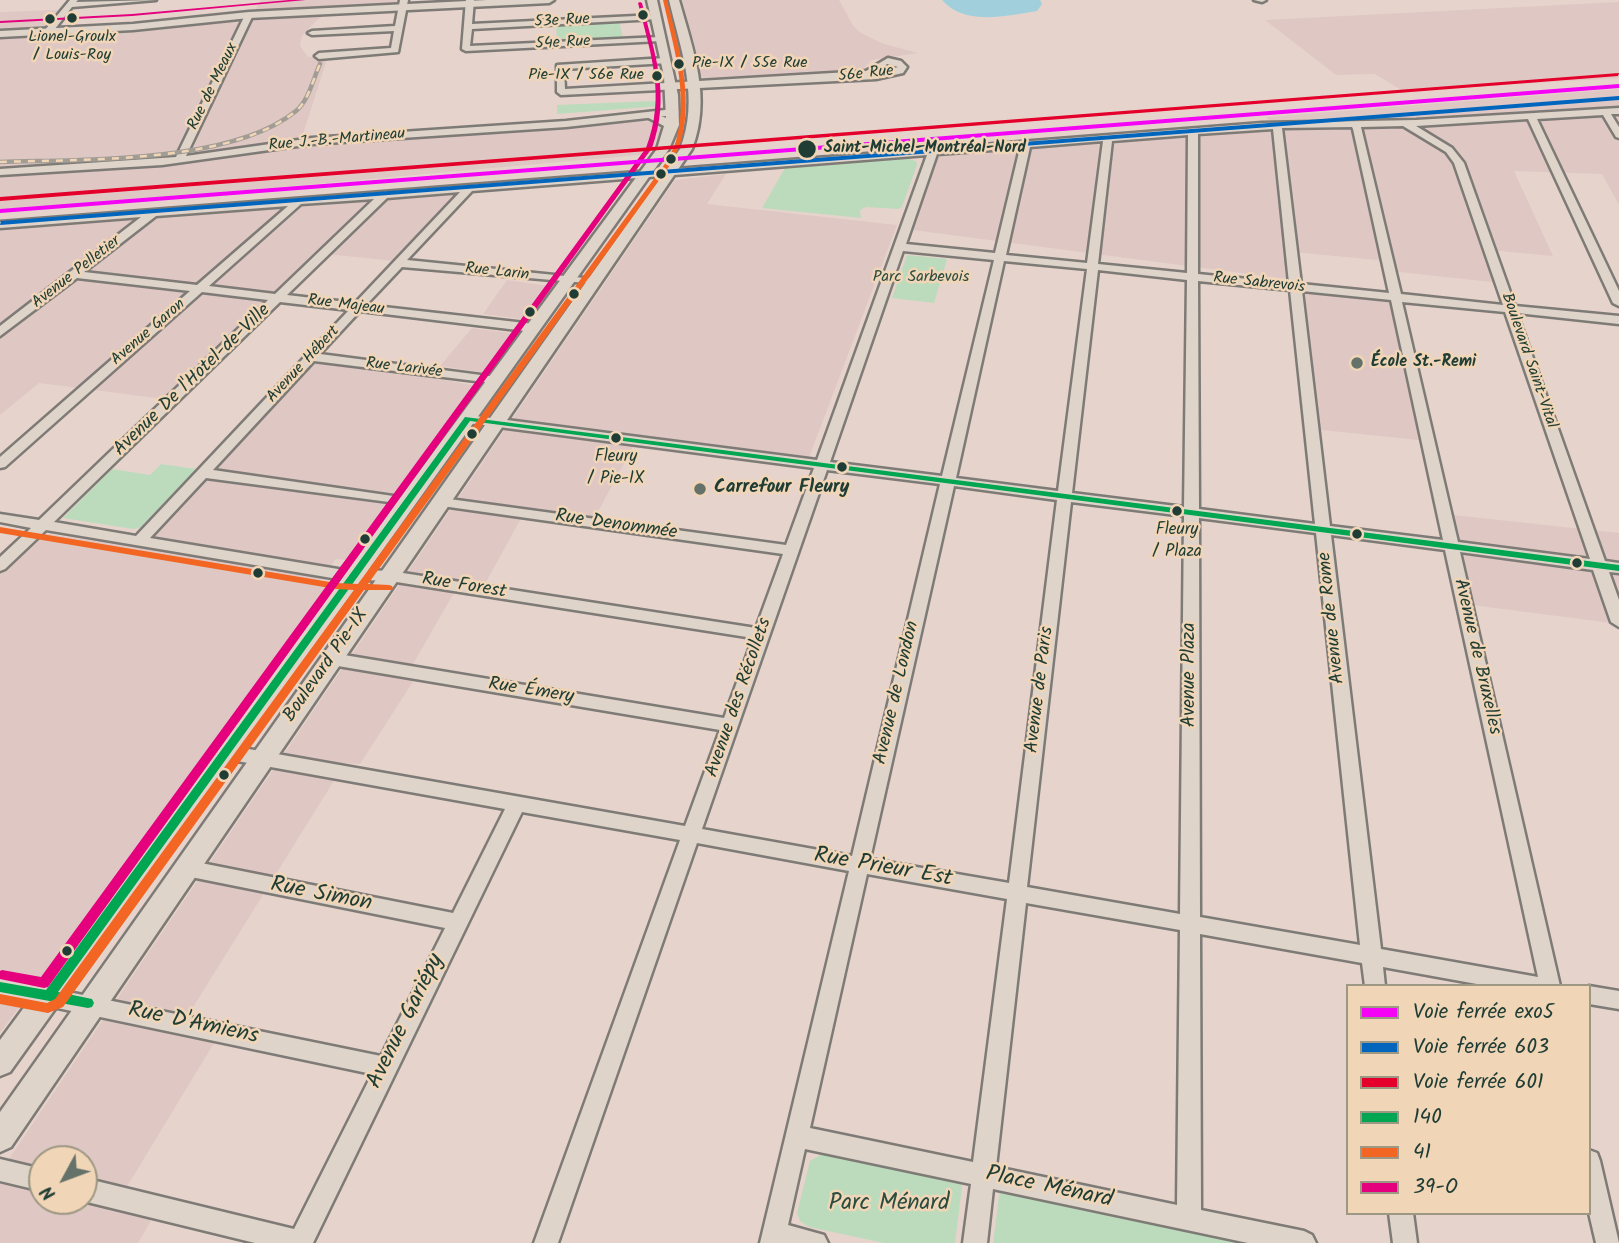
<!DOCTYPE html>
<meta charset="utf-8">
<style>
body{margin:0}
#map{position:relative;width:1619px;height:1243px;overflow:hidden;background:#e6d4cc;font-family:Kalam,sans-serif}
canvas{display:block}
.legend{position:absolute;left:1346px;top:984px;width:245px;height:231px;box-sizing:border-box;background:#f1d5b7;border:2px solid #9d9883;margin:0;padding:9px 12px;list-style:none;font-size:21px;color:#1f3d34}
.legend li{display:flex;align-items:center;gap:14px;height:35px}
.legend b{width:35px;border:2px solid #9d9883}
.north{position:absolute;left:28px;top:1145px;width:70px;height:70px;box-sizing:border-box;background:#f1d5b7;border:2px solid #9d9883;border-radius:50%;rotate:229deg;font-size:19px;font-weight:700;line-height:28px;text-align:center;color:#1f3d34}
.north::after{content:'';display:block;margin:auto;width:24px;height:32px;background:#657269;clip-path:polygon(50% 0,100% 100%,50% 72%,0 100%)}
</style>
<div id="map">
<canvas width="1619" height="1243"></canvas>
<ul class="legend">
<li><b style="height:9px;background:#f403f5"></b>Voie ferrée exo5</li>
<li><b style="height:9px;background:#0065bd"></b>Voie ferrée 603</li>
<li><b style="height:9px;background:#e4002b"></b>Voie ferrée 601</li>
<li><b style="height:9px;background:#00a651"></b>140</li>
<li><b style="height:9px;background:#f26522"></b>41</li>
<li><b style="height:9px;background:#e5007d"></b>39-O</li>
</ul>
<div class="north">N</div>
</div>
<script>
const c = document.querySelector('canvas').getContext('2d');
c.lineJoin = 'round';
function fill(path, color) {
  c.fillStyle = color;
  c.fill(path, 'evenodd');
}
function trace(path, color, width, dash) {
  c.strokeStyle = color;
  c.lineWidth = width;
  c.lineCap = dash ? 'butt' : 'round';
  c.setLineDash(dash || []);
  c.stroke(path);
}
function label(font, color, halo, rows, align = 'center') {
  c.font = font + ' Kalam,sans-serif';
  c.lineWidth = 5;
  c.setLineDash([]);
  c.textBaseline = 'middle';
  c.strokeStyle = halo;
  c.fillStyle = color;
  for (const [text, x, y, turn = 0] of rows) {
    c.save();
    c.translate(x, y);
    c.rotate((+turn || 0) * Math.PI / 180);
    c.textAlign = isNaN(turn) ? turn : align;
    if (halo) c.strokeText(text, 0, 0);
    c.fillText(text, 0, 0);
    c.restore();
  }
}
const built = new Path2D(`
 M261 0H397L394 5 334 8 316 21 302 36 300 46 308 57 328 56 302 137 567 129 639 121 656 122 662 128 650 154 0 212V38L254 12Z
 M682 0H839L854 27 861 33 884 44 918 53 872 60 862 70 704 79 700 74Z
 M1619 2V78L1403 91 1375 74 1336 75 1265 20Z
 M58 10 44 27 0 30V12Z
 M1619 89V205L1602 174 1514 171 1553 256 1490 250 1500 283 1390 271 1387 261 1293 252 1295 280 905 229 933 152 1272 123 1266 117Z
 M726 174 707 204 897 225 805 468 634 445 594 519 525 511 479 595 455 591 405 678 414 680 360 764 345 763 177 1033 214 1043 114 1208 153 1217 138 1243H0V1172L125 987 675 180ZM42 1159H84V1201H42Z
 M457 193 394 261 317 253 164 399 39 383 0 415V229Z
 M507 280 555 287 529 320 483 314Z
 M1295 287 1395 297 1428 441 1312 429Z
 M472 328 517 334 488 373 440 366Z
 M315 357 477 386 349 560 336 559 318 582 330 587 0 1033V573L42 533 141 548Z
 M1435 513 1619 533V624L1464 604Z`);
const green = new Path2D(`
 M619 21 623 38 557 42 556 24Z
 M655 101 660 102 661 106 557 114V105Z
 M906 158 916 161 917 165 902 207 898 209 866 207 860 210 861 218 762 208 785 168Z
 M907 255 947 259 934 303 892 298Z
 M161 464 196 469 140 528 133 529 63 518 112 469 150 475Z
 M822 1154 959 1181 962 1187 955 1243H884L809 1227 800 1221 797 1213 810 1161Z
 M1000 1188 1256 1243H993Z`);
const water = new Path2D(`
 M942 0H1040L1042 4 1037 11C1006 16 964 26 942 0Z`);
const minor = new Path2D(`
 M70 0H78L76 2 156 0 72 7 51 34H45V30Z
 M400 0H408L398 52 319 59 315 56 319 53 391 48 394 31 312 35 308 33 312 31 395 26Z
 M466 0H474L472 24 656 15 660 17 656 19 472 29 470 46 660 37 664 39 660 41 466 51 462 49Z
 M1254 0H1266L1262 2Z
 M249 13 253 15 186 156 312 138 566 121 674 109 679 112 674 115 566 127 312 144 162 165 0 175V169L176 157 245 15Z
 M665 58 668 59V63L564 69 565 89 866 71 888 58 901 61 907 67 903 73 876 79 561 95 557 92V65ZM887 64 898 67 873 74Z
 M1619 108V114H1611L1619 127V138L1616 137 1603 115 1537 119 1619 291V306L1613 303 1528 119 1416 126 1452 148 1464 163 1515 306 1619 316V324L1517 313 1605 561 1619 563V573L1609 572 1619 600V627L1611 622 1593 570 1460 552 1560 986H1488L1383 967 1385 986H1365L1362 963 1200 934 1201 1210 1304 1231 1312 1235 1316 1243H1248L993 1189 987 1243H963L971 1184 805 1149 788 1225 824 1235 828 1243H760L849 871 697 843 558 1243H534L680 840 522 812 313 1243H255L83 1201 84 1178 294 1229 372 1074 0 996V978L381 1056 445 928 186 876 179 873 177 868 179 863 186 860 453 913 505 809 226 759 220 757 217 752 220 747 226 745 685 826 720 730 332 665 324 659 326 655 332 653 724 718 753 638 390 581 338 579 46 530 5 569 0 571V557L31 528 0 522V514L39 520 268 300 202 292 5 467 0 468V457L190 291 77 278 0 336V326L141 217 0 228V222L1262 123 1416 120ZM1403 126 1446 152 1454 163 1503 305 1401 294 1361 127ZM1352 127 1353 129 1389 293 1301 284 1282 128ZM1273 129 1289 283 1198 274V134ZM1188 135 1187 273 1098 264 1112 141ZM1103 141 1087 263 1006 255 1030 147ZM1020 148 995 253 906 244 937 154ZM927 155 817 460 468 415 461 419 468 423 814 468 786 545 442 498 435 502 442 506 783 554 756 628 390 571 338 569 150 538 206 478 412 505 414 502 407 498 213 470 314 361 500 384V378L496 377 320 354 360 311 534 332 540 328 534 324 366 305 402 267 598 284V280L594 279 407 260 472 191ZM460 192 355 303 287 295 387 198ZM374 199 275 294 209 286 301 204ZM288 206 197 285 84 272 156 216ZM903 251 994 260 942 476 830 462ZM1004 261 1087 269 1058 491 956 478ZM1098 270 1187 280 1184 507 1072 493ZM1198 281 1290 290 1315 524 1199 509ZM1302 291 1391 300 1443 540 1330 526ZM280 302 349 310 136 536 54 522ZM1402 302 1505 312 1590 559 1458 542ZM827 470 940 484 852 856 702 829ZM954 486 1057 500 1009 883 870 859ZM1071 502 1184 516 1180 914 1027 887ZM1199 518 1316 533 1360 945 1200 917ZM1331 535 1445 550 1538 977 1381 949ZM867 874 1007 899 973 1162 810 1128ZM1026 903 1180 930 1177 1205 996 1167Z
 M1589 986 1619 991V1009L1589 1004Z
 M1589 1150 1597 1153 1600 1161 1619 1243H1596L1589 1213Z
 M0 1159 42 1169V1191L0 1181Z
 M1389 1213H1413L1417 1243H1393Z`);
const major = new Path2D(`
 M487 0H554L549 3 249 18 133 30 0 37V31L133 24 249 12Z
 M647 0H657L678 95 679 125 669 149 10 1072 0 1076V1040L657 149 664 126 645 116 651 112 666 118 664 76Z
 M669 0H679C693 50 712 98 692 149L11 1147 0 1152V1112L680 149C700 98 681 51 669 0Z`);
const rail = new Path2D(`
 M0 162C82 159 231 164 296 111 309 100 313 79 320 64`);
const bus1 = new Path2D(`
 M465 417 1619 565V571L470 421 58 992 92 999 94 1003 92 1007 88 1008 0 992V982L46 990Z`);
const bus2 = new Path2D(`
 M663 0H667C678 45 694 94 681 141 679 148 675 154 673 161L368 584 389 585 392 586 393 588 392 590H364L63 1007 48 1013 0 1004V994L47 1003 55 999 354 590 336 589 0 533V527L336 583 358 584 667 161C670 154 674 147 676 141 689 94 673 45 663 0Z`);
const bus3 = new Path2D(`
 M289 0H306L132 16 0 23V21L132 14Z
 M640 2 642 3C655 55 671 95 652 148L48 987 44 988 0 979V971L2 970 41 977 646 148C666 95 651 55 638 3Z`);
const rail1 = new Path2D(`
 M1619 84V88L0 213V209Z`);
const rail2 = new Path2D(`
 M1619 96V100L0 225 1 221Z`);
const rail3 = new Path2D(`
 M1619 73 1618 76 0 201V197Z`);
const markers = [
 [643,15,6,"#1f3d34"],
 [72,18,6,"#1f3d34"],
 [50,19,6,"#1f3d34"],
 [679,64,6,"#1f3d34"],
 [657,76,6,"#1f3d34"],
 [807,149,10,"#1f3d34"],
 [671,159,6,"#1f3d34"],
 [661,174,6,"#1f3d34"],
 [574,294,6,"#1f3d34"],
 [530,312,6,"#1f3d34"],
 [1357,363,7,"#657269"],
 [472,434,6,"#1f3d34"],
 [616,438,6,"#1f3d34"],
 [842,467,6,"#1f3d34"],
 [700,489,7,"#657269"],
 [1177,511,6,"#1f3d34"],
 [1357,534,6,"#1f3d34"],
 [365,539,6,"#1f3d34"],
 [1577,563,6,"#1f3d34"],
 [258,573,6,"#1f3d34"],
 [224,775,6,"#1f3d34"],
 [67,951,6,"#1f3d34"]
];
const farStreetnames = [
 ["53e Rue",562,22,-3],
 ["54e Rue",563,44,-3],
 ["56e Rue",866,75,-6],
 ["Rue de Meaux",214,87,-64],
 ["Rue J.-B.-Martineau",337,141,-5],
 ["Avenue Pelletier",77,273,-38],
 ["Rue Larin",497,273,6],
 ["Rue Sabrevois",1259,284,6],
 ["Rue Majeau",346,306,7],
 ["Avenue Garon",149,333,-41],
 ["Boulevard Saint-Vital",1528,361,71],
 ["Avenue Hébert",304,365,-47],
 ["Rue Larivée",404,369,7]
];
const farBusnames = [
 ["Lionel-Groulx",72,38],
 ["/ Louis-Roy",72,56],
 ["Pie-IX / 55e Rue",692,64,"left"],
 ["Pie-IX / 56e Rue",644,76,"right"]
];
const farStopnames = [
 ["Saint-Michel–Montréal-Nord",824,149]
];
const farParknames = [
 ["Parc Sarbevois",921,278]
];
const farPoinames = [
 ["École St.-Remi",1371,363]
];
const busNames = [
 ["Fleury",616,458],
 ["/ Pie-IX",616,480],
 ["Fleury",1177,531],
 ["/ Plaza",1177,553]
];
const streetNames = [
 ["Avenue De l'Hotel-de-Ville",193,381,-44],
 ["Rue Denommée",616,526,8],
 ["Rue Forest",464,587,9],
 ["Avenue de Rome",1333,618,-96],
 ["Avenue de Bruxelles",1476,657,77],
 ["Boulevard Pie-IX",327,666,-55],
 ["Avenue Plaza",1191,675,-90],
 ["Avenue de Paris",1041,690,-83],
 ["Rue Émery",531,692,9],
 ["Avenue de London",898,693,-77],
 ["Avenue des Récollets",740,698,-71]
];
const poiNames = [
 ["Carrefour Fleury",714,489]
];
const nearStreetnames = [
 ["Rue Prieur Est",883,869,10],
 ["Rue Simon",321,896,11],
 ["Avenue Gariépy",407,1022,-64],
 ["Rue D'Amiens",193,1025,12],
 ["Place Ménard",1049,1189,12]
];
const nearParknames = [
 ["Parc Ménard",889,1205]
];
fill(built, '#dfc7c4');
fill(green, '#bcdbbc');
fill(water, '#a1d0dc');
trace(minor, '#7e7b76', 5);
trace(major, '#7e7b76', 5);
fill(minor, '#dfd4ca');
fill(major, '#dfd4ca');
trace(rail, '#a19d95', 4.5);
trace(rail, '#f1d5b7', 2.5, [7]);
fill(bus1, '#00a651');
fill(bus2, '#f26522');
fill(bus3, '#e5007d');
fill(rail1, '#f403f5');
fill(rail2, '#0065bd');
fill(rail3, '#e4002b');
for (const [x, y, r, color] of markers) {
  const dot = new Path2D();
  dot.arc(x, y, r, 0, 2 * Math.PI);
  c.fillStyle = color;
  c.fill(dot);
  trace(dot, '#f1d5b7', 2.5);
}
label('16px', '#1f3d34', '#f1d5b7', farStreetnames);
label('16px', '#1f3d34', '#f1d5b7', farBusnames);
label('bold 16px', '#1f3d34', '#f1d5b7', farStopnames, 'left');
label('16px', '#2b4d40', '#f1d5b7', farParknames);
label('bold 16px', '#1f3d34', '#f1d5b7', farPoinames, 'left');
label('17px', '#1f3d34', '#f1d5b7', busNames);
label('19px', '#1f3d34', '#f1d5b7', streetNames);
label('bold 19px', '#1f3d34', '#f1d5b7', poiNames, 'left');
label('23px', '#1f3d34', '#f1d5b7', nearStreetnames);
label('23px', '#2b4d40', '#f1d5b7', nearParknames);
</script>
